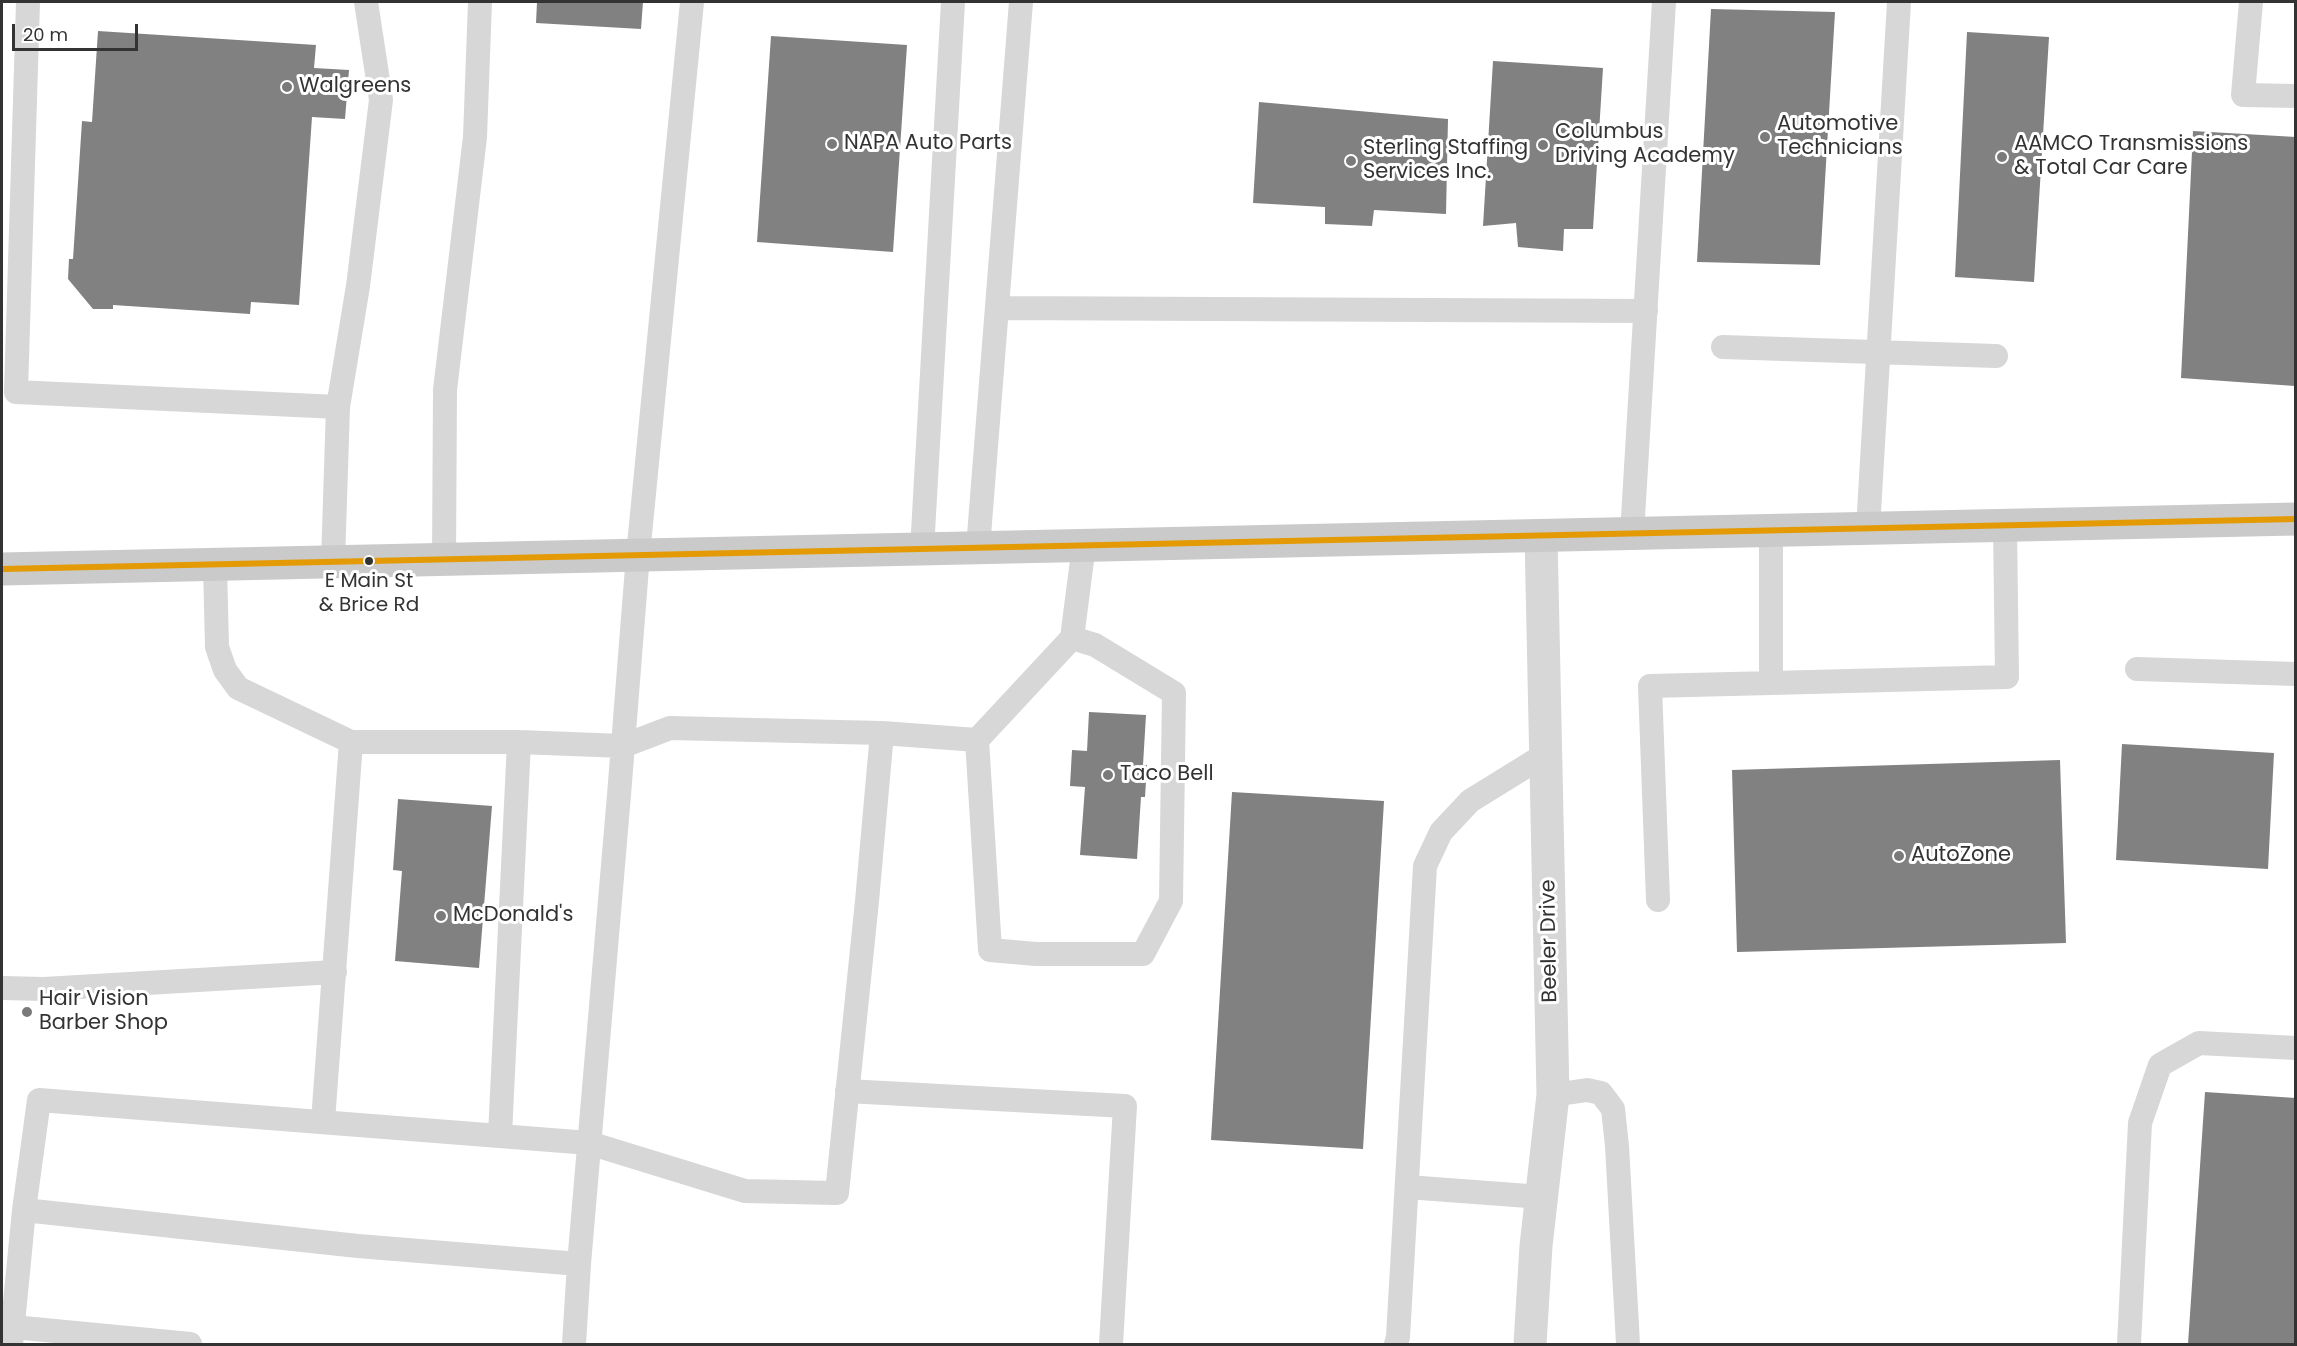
<!DOCTYPE html>
<style>
body{margin:0}
#map{position:relative;width:2297px;height:1346px;overflow:hidden;background:#fff;font-family:Poppins,sans-serif}
canvas{display:block}
.frame{position:absolute;inset:0;border:3px solid #333;pointer-events:none}
.scale{position:absolute;left:12px;top:24px;width:126px;height:27px;box-sizing:border-box;border:3px solid #333;border-top:0;padding-left:8px;font-size:18px;line-height:21px;white-space:nowrap;color:#333;-webkit-text-stroke:4px #fff;paint-order:stroke}
</style>
<div id="map">
<canvas width="2297" height="1346"></canvas>
<div class="frame"></div>
<div class="scale">20 m</div>
</div>
<script>
const c = document.querySelector('canvas').getContext('2d');
c.lineJoin = 'round';
function fill(path, color) {
  c.fillStyle = color;
  c.fill(path, 'evenodd');
}
function trace(path, color, width, dash) {
  c.strokeStyle = color;
  c.lineWidth = width;
  c.lineCap = dash ? 'butt' : 'round';
  c.setLineDash(dash || []);
  c.stroke(path);
}
function label(font, color, halo, rows, align = 'center') {
  c.font = font + ' Poppins,sans-serif';
  c.lineWidth = 6;
  c.setLineDash([]);
  c.textBaseline = 'middle';
  c.strokeStyle = halo;
  c.fillStyle = color;
  for (const [text, x, y, turn = 0] of rows) {
    c.save();
    c.translate(x, y);
    c.rotate((+turn || 0) * Math.PI / 180);
    c.textAlign = isNaN(turn) ? turn : align;
    if (halo) c.strokeText(text, 0, 0);
    c.fillText(text, 0, 0);
    c.restore();
  }
}
const building = new Path2D(`
 M537 2H643L641 29 536 23Z
 M1711 9 1835 12 1820 265 1697 262Z
 M98 31 316 45 314 68 349 70 345 119 312 117 299 305 251 302 250 314 113 305V309H93L68 279 69 259H73L82 121 92 122Z
 M1967 32 2049 37 2034 282 1955 277Z
 M771 36 907 45 893 252 757 242Z
 M1493 61 1603 68 1593 229H1564L1563 251 1518 247 1516 223 1483 226Z
 M1259 102 1448 119 1446 214 1374 210 1372 226 1325 224V207L1253 203Z
 M2193 131 2296 137 2295 386 2181 378Z
 M1089 712 1146 715 1143 765H1147L1145 797H1141L1137 859 1080 855 1085 787 1070 786 1072 750 1087 751Z
 M2122 744 2274 753 2268 869 2116 860Z
 M2060 760 2066 943 1737 952 1732 770Z
 M1232 792 1384 801 1363 1149 1211 1140Z
 M398 799 492 806 479 968 395 961 402 871 393 870Z
 M2205 1092 2296 1098V1344H2188Z`);
const service = new Path2D(`
 M28 2 16 392 338 407
 M2251 2 2243 95 2296 96
 M997 308 1646 311
 M1723 347 1996 356
 M1868 529 1899 2
 M1771 531V683L2007 677 2005 525
 M1632 534 1664 2
 M978 548 1021 2
 M922 550 953 2
 M444 559 445 390 475 137 480 2
 M333 562 338 407 358 286 381 100 366 2
 M215 565 217 647 225 670 238 688 351 742H519L623 746 670 728 882 733 977 740 1072 638 1084 545
 M2137 669 2296 674
 M977 740 990 950 1036 954H1143L1171 901 1174 693 1095 645 1072 638
 M1658 900 1650 686 1771 683
 M2 988 44 989 335 972
 M847 1091 1125 1106 1111 1344
 M1553 1095 1587 1090 1601 1093 1613 1109 1617 1146 1628 1344
 M323 1121 351 742
 M500 1135 519 742
 M1407 1187 1542 1197
 M24 1210 39 1100 589 1143 745 1191 837 1193 867 901 882 733
 M13 1327 190 1344
 M11 1344 24 1210 358 1246 579 1264
 M574 1344 579 1264 619 795 638 555 692 2
 M1396 1344 1398 1337 1425 866 1441 832 1470 801 1546 754
 M2129 1344 2140 1123 2160 1065 2199 1043 2296 1048`);
const minor = new Path2D(`
 M1530 1344 1536 1246 1553 1095 1541 536`);
const primary = new Path2D(`
 M2 569 2296 519`);
const bus1 = new Path2D(`
 M2 569 2296 519`);
const markers = [
 [287,87,6,"#7a7a7a"],
 [1765,137,6,"#7a7a7a"],
 [832,144,6,"#7a7a7a"],
 [1543,145,6,"#7a7a7a"],
 [2002,157,6,"#7a7a7a"],
 [1351,161,6,"#7a7a7a"],
 [369,561,5,"#333"],
 [1108,775,6,"#7a7a7a"],
 [1899,856,6,"#7a7a7a"],
 [441,916,6,"#7a7a7a"],
 [27,1012,6,"#7a7a7a"]
];
const busNames = [
 ["E Main St",369,582],
 ["& Brice Rd",369,606]
];
const poiNames = [
 ["Walgreens",299,87],
 ["Automotive",1777,125],
 ["Technicians",1777,149],
 ["Columbus",1555,133],
 ["Driving Academy",1555,157],
 ["NAPA Auto Parts",844,144],
 ["AAMCO Transmissions",2014,145],
 ["& Total Car Care",2014,169],
 ["Sterling Staffing",1363,149],
 ["Services Inc.",1363,173],
 ["Taco Bell",1120,775],
 ["AutoZone",1911,856],
 ["McDonald's",453,916],
 ["Hair Vision",39,1000],
 ["Barber Shop",39,1024]
];
const streetNames = [
 ["Beeler Drive",1550,941,-91]
];
fill(building, '#818181');
trace(service, '#d7d7d7', 24);
trace(minor, '#d7d7d7', 33);
trace(primary, '#cacaca', 33);
trace(bus1, '#e39a05', 6);
for (const [x, y, r, color] of markers) {
  const dot = new Path2D();
  dot.arc(x, y, r, 0, 2 * Math.PI);
  c.fillStyle = color;
  c.fill(dot);
  trace(dot, '#fff', 2);
}
label('20px', '#333', '#fff', busNames);
label('21px', '#333', '#fff', poiNames, 'left');
label('21px', '#333', '#fff', streetNames);
</script>
